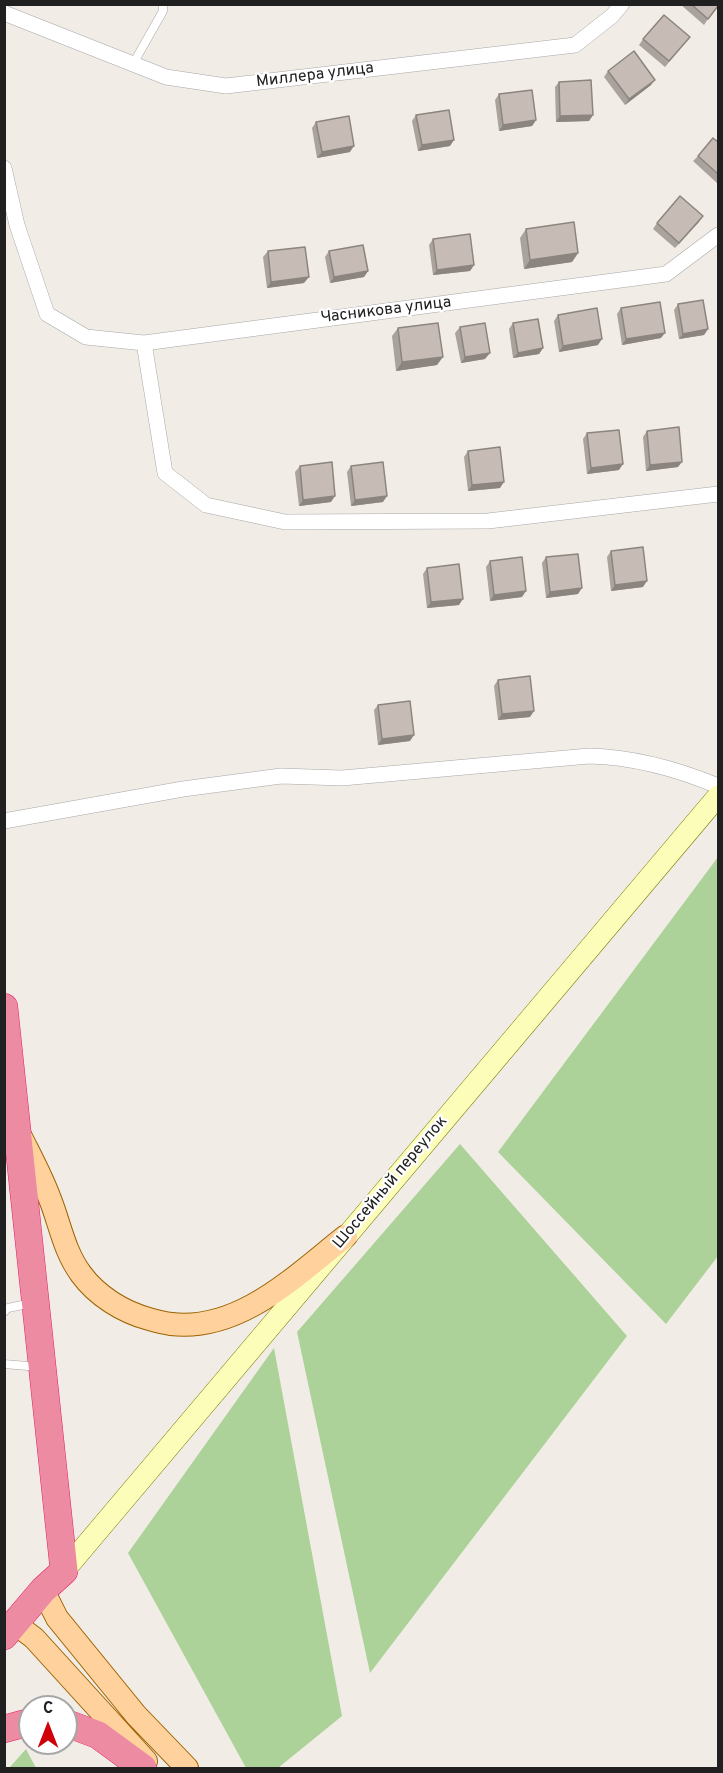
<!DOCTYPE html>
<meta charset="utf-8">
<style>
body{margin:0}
#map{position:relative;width:723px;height:1773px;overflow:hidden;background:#f1ede6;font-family:Overpass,sans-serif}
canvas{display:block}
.frame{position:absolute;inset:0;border:6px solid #202020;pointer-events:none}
.north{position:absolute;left:18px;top:1695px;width:60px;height:60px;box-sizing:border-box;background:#fff;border:2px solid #a6a6a6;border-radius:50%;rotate:0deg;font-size:16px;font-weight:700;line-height:24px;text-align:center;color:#202020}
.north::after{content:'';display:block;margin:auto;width:21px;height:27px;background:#d00009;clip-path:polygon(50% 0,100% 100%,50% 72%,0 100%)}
</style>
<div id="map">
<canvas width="723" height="1773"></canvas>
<div class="frame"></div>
<div class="north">С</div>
</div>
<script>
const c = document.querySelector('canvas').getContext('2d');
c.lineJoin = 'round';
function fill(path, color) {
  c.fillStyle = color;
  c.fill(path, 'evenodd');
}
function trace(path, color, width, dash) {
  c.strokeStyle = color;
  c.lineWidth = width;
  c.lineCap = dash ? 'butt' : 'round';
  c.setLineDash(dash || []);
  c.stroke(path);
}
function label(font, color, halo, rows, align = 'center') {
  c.font = font + ' Overpass,sans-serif';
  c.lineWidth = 4.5;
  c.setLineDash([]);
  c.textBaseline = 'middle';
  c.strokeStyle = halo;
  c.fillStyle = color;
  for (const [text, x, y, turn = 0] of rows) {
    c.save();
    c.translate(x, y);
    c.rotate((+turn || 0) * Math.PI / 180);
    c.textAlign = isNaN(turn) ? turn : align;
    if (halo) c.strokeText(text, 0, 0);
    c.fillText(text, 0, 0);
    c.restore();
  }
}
const forest = new Path2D(`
 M718 857V1256L666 1324 498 1152Z
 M460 1144 627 1336 370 1673 297 1332Z
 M274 1348 342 1716 278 1768H246L128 1553Z
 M26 1749 36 1768H9Z`);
const lane = new Path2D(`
 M133 64 163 11V4
 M4 1312 8 1308 32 1303
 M4 1364 39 1367`);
const street = new Path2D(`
 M4 13 166 77 226 86 575 45 612 16 622 4
 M4 168 17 225 47 314 86 337 144 343 666 274 718 235
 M144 343 165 473 206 505 285 522 488 521 718 494
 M4 821 183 789 281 776 342 778 589 756C634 757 677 769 718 786`);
const secondary = new Path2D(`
 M64 1571 718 796`);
const primary = new Path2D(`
 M21 1137C31 1157 42 1177 50 1199 60 1224 64 1251 81 1274 97 1296 123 1312 149 1319 156 1321 163 1323 171 1324 240 1332 296 1275 346 1236
 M43 1590 57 1618 136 1715 187 1768
 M14 1623 34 1638 146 1761`);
const highway = new Path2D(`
 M4 1007 64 1571 43 1590 4 1636
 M66 1723 98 1735 143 1768
 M4 1729 30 1722`);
const wall = new Path2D(`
 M680 4H718L704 25Z
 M690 37 665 67 639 45 643 39Z
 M608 71 651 85 625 105 604 77Z
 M559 82 593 115 589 121 556 122 555 87Z
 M499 94 536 120 532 126 499 131 495 100Z
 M416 115 450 146 418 151 412 121Z
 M316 122 350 152 317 158 312 128Z
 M718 142V184L693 161 698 156Z
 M703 216 675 248 653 229 657 223Z
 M526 229 578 253 572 262 524 269 520 238Z
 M433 239 474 265 470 271 433 275 429 245Z
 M268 251 304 283 267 288 263 257Z
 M329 251 368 271 364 277 330 283 325 257Z
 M678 304 708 329 704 335 679 339 674 310Z
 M621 308 661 338 622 345 617 314Z
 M558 315 598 345 559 352 554 321Z
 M513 323 543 348 539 354 513 358 509 329Z
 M460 327 485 359 461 363 455 333Z
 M398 328 437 365 396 371 392 336Z
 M647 431 678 467 646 471 643 437Z
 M587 433 619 470 587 474 583 439Z
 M468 451 500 488 468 491 464 457Z
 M300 466 331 502 299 506 295 472Z
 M351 466 383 502 351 506 347 472Z
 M611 551 643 587 611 591 607 557Z
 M546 557 578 594 546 598 542 563Z
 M490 561 522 597 490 601 486 567Z
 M427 568 459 605 427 608 423 574Z
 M498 680 530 717 498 720 494 686Z
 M378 705 410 741 378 745 374 710Z`);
const shadedWall = new Path2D(`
 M655 80 651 85 625 105 629 99Z
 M593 115 589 121 556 122 560 116Z
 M536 120 532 126 499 131 503 125Z
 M454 140 450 146 418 151 422 145Z
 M354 146 350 152 317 158 322 152Z
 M703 216 699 222 675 248 679 243Z
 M578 253 572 262 524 269 530 260Z
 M474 265 470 271 433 275 437 270Z
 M368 271 364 277 330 283 334 277Z
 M309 277 304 283 267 288 271 282Z
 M708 329 704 335 679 339 683 334Z
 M665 333 661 338 622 345 626 339Z
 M602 339 598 345 559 352 563 346Z
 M543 348 539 354 513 358 518 353Z
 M490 353 485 359 461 363 465 357Z
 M443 357 437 365 396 371 402 362Z
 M682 462 678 467 646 471 650 465Z
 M623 464 619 470 587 474 591 468Z
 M504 482 500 488 468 491 472 485Z
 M335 496 331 502 299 506 303 500Z
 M387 496 383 502 351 506 355 500Z
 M647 581 643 587 611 591 615 585Z
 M582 588 578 594 546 598 550 592Z
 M526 591 522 597 490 601 494 595Z
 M463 599 459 605 427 608 431 602Z
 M534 711 530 717 498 720 502 714Z
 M414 735 410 741 378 745 382 739Z`);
const building = new Path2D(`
 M691 4H718V6L708 19Z
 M664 15 690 37 669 61 643 39Z
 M634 51 655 80 629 99 608 71Z
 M591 80 593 115 560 116 559 82Z
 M532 90 536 120 503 125 499 94Z
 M449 110 454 140 422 145 416 115Z
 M349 116 354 146 322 152 316 122Z
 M713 138 718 142V174L698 156Z
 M680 196 703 216 679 243 657 223Z
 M574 222 578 253 530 260 526 229Z
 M470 234 474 265 437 270 433 239Z
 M363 245 368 271 334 277 329 251Z
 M305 247 309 277 271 282 268 251Z
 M703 300 708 329 683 334 678 304Z
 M660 302 665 333 626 339 621 308Z
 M597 308 602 339 563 346 558 315Z
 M538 319 543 348 518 353 513 323Z
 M438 323 443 357 402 362 398 328Z
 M485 323 490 353 465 357 460 327Z
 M679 427 682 462 650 465 647 431Z
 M619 430 623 464 591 468 587 433Z
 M500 447 504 482 472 485 468 451Z
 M332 462 335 496 303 500 300 466Z
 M383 462 387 496 355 500 351 466Z
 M643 547 647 581 615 585 611 551Z
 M578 554 582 588 550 592 546 557Z
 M522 557 526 591 494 595 490 561Z
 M459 564 463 599 431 602 427 568Z
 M530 676 534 711 502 714 498 680Z
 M410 701 414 735 382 739 378 705Z`);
const streetNames = [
 ["Миллера улица",315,76,-7],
 ["Часникова улица",386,311,-7],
 ["Шоссейный переулок",391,1183,-50]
];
fill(forest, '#acd299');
trace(lane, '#a7a7a7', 9);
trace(street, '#a7a7a7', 16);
trace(secondary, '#767e00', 22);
trace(primary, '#9c6200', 24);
trace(highway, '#e51e6a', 28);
trace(lane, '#fff', 8);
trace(street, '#fff', 15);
trace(secondary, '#fcfdb9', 21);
trace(primary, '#ffd19d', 22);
trace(highway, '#ec8ba1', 27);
fill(wall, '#aaa29c');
fill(shadedWall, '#8b847f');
fill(building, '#c6bcb5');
trace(building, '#8b847f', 1.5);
label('16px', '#202020', '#fff', streetNames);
</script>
